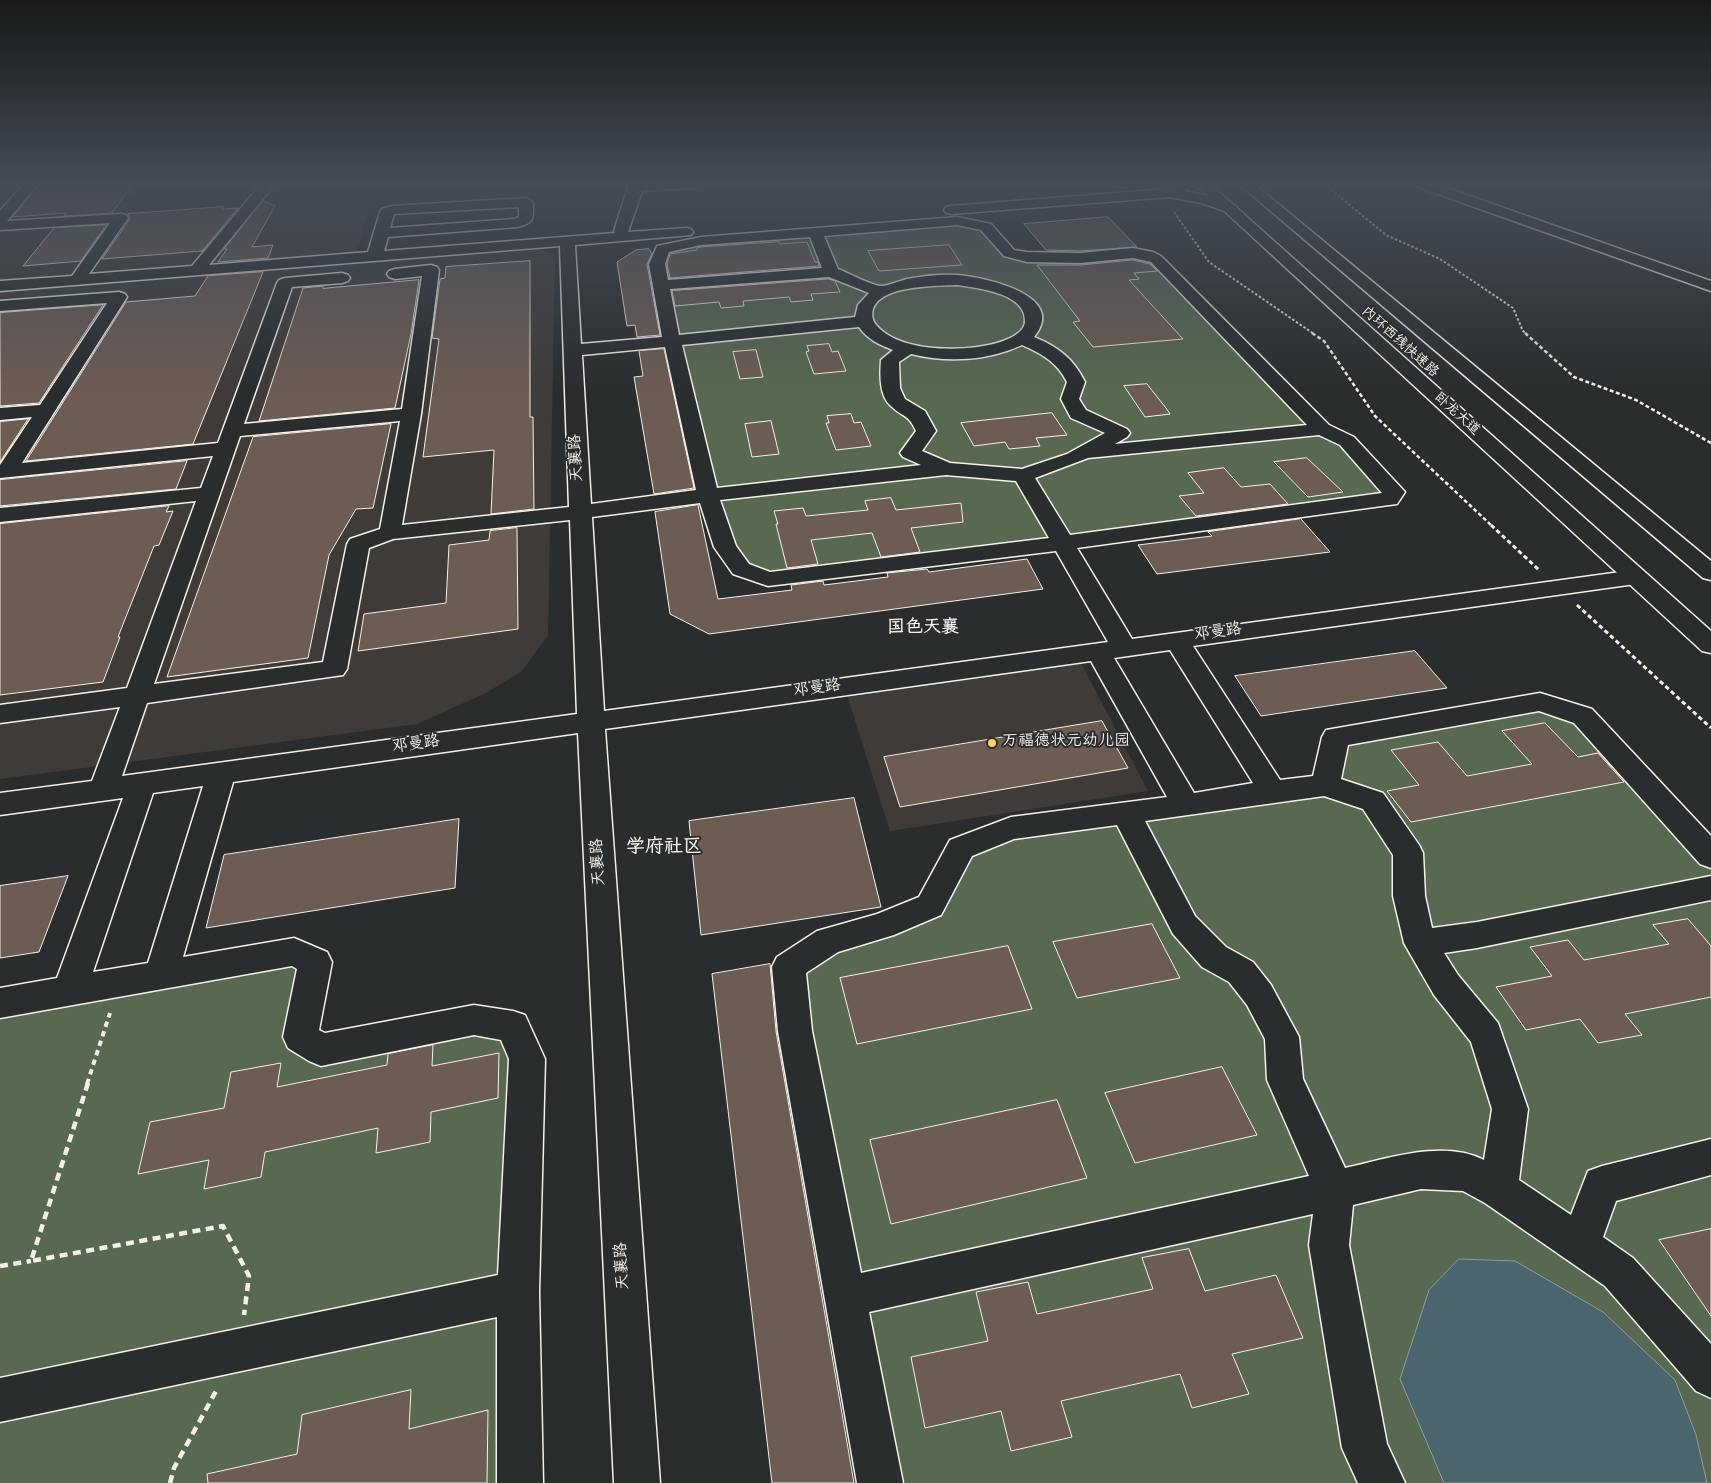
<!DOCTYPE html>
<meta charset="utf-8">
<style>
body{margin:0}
canvas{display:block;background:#2a2d2e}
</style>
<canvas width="1711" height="1483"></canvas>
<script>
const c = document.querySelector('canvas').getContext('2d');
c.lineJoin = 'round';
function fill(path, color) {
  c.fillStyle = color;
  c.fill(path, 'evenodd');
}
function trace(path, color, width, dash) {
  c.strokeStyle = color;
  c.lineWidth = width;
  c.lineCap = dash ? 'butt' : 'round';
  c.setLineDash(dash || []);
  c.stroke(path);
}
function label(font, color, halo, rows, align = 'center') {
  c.font = font + ' Dekko,"LXGW WenKai TC",sans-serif';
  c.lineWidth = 4;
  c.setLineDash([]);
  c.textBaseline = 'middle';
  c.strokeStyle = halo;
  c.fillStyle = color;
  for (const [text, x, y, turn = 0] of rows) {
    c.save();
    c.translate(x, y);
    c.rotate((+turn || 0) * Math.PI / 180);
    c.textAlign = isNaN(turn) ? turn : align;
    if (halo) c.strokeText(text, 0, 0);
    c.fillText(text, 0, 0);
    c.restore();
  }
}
const built = new Path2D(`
 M0 184H141L123 212 371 199 355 258 0 286Z
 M530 248 541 249 555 255 548 635 522 671 486 693 417 724 0 779V290Z
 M1081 663 1148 791 890 831 847 695Z`);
const green = new Path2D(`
 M957 221 986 227 1009 253 1148 255 1322 429 1347 441 1394 492 768 579 741 569 672 341 662 249 676 245Z
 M1540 702 1583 716 1711 856V1483H880L789 967 929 906 961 848 1325 785 1336 737Z
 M315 962 300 1037 513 1026 525 1483H0V1003Z`);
const water = new Path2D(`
 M1459 1259 1515 1261 1603 1312 1675 1380 1696 1435 1707 1483H1444L1400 1379 1429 1290Z`);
const building = new Path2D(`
 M40 184H133L112 213 64 216 66 213 13 217Z
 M263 201 275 206 252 247 273 245 268 258 218 262 227 249H224Z
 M223 207 222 209 238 208 202 251 102 259 130 219 128 214Z
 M1108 217 1137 247 1080 251 1046 250 1024 224Z
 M106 225 81 261 23 266 54 228Z
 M779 242 780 244 807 242 815 262H818L819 266 670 278 667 264 670 254 697 250V248L701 247Z
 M949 245 962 265 879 271 868 251Z
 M649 249 652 254 647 264 660 335 637 337 635 325 627 326 617 262 636 250Z
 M1133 260 1150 264 1157 271 1134 273 1139 279 1129 280 1183 339 1093 347 1073 322 1080 321 1037 265H1080Z
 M530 261V417H533L534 509 491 514 494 450 423 457 439 339 432 338 440 279 445 278 446 267Z
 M263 272 193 444 26 461 126 302 195 296 208 276Z
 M829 279 835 281 840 292 811 294 813 300 791 302 789 297 743 301 744 306 721 308 719 302 675 306 672 291Z
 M419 280 411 334 395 408 259 421 303 288 323 286V288Z
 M103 305 39 403 0 406V313Z
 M829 344 832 352 838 351 846 371 814 374 806 352 809 351 807 346Z
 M664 349 694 488 654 494 634 377 643 376 639 351Z
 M756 350 763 377 740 379 733 352Z
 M1147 384 1166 408 1170 414 1145 417 1124 386Z
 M1052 413 1067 435 1036 438 1040 446 1009 449 1005 442 974 446 961 423Z
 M851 414 854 423 861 422 871 446 836 450 826 423H829L827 416Z
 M28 419 0 462V422Z
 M771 421 779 454 752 457 745 424Z
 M391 424 373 508 356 509 329 555 308 658 167 677 253 437Z
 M1307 458 1343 492 1308 497 1274 462Z
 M187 461 176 489 0 506V480Z
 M1224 468 1241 487 1270 484 1288 504 1196 516 1179 496 1204 493 1188 473Z
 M891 498 896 510 961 503 963 522 911 528 920 552 881 557 872 533 811 540 818 564 787 568 776 524H778L774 511 803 508 806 516 868 510 865 501Z
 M698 505 718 599 792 590 791 585 823 581 824 585 888 577 887 573 927 569 929 572 1027 559 1043 589 709 634 670 614 655 512Z
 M169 506 166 512 173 511 159 545 154 546 118 637H120L103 682 0 695V524Z
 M1301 519 1330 552 1157 574 1138 545 1212 536 1208 532Z
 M517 528 518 629 358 651 364 614 446 603 449 545 489 540 490 531Z
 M1415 651 1447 688 1261 716 1235 676Z
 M1102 721 1128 768 900 807 884 757Z
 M1545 723 1578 757 1598 753 1624 782 1411 822 1387 791 1419 785 1391 750 1438 742 1467 776 1532 764 1502 731Z
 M854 798 881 907 701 935 689 821Z
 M459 819 455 888 206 928 224 855Z
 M68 876 39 952 0 958V886Z
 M1688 919 1711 946V997L1625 1014 1642 1035 1598 1043 1580 1019 1526 1030 1496 987 1552 976 1530 947 1568 940 1584 960 1669 944 1653 925Z
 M1152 924 1180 978 1077 998 1053 942Z
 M1008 946 1032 1009 857 1044 840 978Z
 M770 964 776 1031 854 1483H772L712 974Z
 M433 1045 432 1066 499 1053 498 1098 431 1112 430 1142 376 1153 378 1128 265 1152 261 1177 204 1189 209 1160 138 1174 150 1122 224 1108 231 1072 281 1063 277 1087 387 1065 388 1054Z
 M1222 1067 1257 1135 1135 1163 1105 1093Z
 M1057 1100 1087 1178 891 1224 870 1140Z
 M1711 1229V1316L1659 1240Z
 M1189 1249 1205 1291 1276 1275 1303 1338 1232 1354 1249 1394 1192 1408 1180 1374 1061 1401 1072 1437 1011 1451 1001 1411 925 1428 911 1357 988 1341 976 1292 1028 1282 1037 1314 1153 1289 1142 1258Z
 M411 1390 409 1429 488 1410 487 1483H208L207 1474 297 1454 302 1415Z`);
const pathFar4 = new Path2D(`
 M1324 184 1386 235 1440 259 1513 308 1523 331 1527 334
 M1174 212 1209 262 1314 334`);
const pathFar3 = new Path2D(`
 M1312 333 1324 341 1375 416 1492 526
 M1525 333 1574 377 1636 400 1711 443`);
const pathFar2 = new Path2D(`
 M1491 525 1539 570
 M1577 605 1711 728`);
const pathFar1 = new Path2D(`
 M87 1084 110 1013`);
const path = new Path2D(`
 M88 1083 31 1261 223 1226 249 1276 244 1315
 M0 1266 31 1261
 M170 1483 174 1468 216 1391`);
const minor = new Path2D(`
 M24 184H38L7 221 121 214 126 215 128 218 89 274 192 266 261 184H275L209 265 368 252 380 212 382 209 392 206 526 198 533 202C533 219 535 223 517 227L388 237 384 251 615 233 614 231 629 184H700L698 187 693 188 642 191 628 232 686 228 691 229 693 232 691 235 575 245 581 344 662 337 649 264 657 246 701 237 957 217 991 224 1014 250 1027 252 1080 253 1133 248 1153 252 1161 256 1329 425 1354 437 1405 492 1397 504 1389 505 1077 548 1132 639 1635 570 1643 572 1647 577 1643 582 1635 584 1193 646 1280 780 1313 776 1322 737 1326 730 1540 693 1592 709 1711 836V868L1700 864 1574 723 1539 711 1348 745 1341 779 1383 793 1419 845 1423 853 1425 896 1432 928 1477 922 1711 876V900L1477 948 1444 953 1458 975 1498 1023 1528 1109 1519 1180 1571 1215 1588 1171 1602 1166 1711 1139V1175L1616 1201 1603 1237 1633 1258 1711 1344V1398L1696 1391 1605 1286 1485 1203 1463 1191 1421 1189 1353 1205 1349 1245 1387 1444 1405 1483H1358L1342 1448 1309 1245 1313 1214 869 1312 903 1483H857L778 1031 772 967 777 957 817 931 877 914 919 897 950 840 1011 817 1167 797 1091 661 605 729 660 1483H614L578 733 233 782 183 957 294 938 327 952 332 962 319 1030 325 1033 474 1005 513 1011 525 1015 545 1059 539 1292 543 1483H497V1317L0 1422V1378L498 1275 509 1059 501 1040 474 1035 321 1066 309 1061 288 1048 283 1037 297 969 292 966 0 1018V988L57 978 123 798 0 815V793L92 781 120 707 0 723V705L127 688 196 501 0 522V508L201 488 213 456 0 478V465L32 417 0 420V408L40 405 107 303 0 311V301L119 292 125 294 127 297 22 463 218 443 277 283 279 280 285 278 342 273 348 275 350 278 348 281 342 283 292 287 244 424 402 409 422 276 395 279 389 277 387 274 389 271 395 269 431 265 437 267 439 270 421 414 402 525 569 507 560 246 0 291V281L72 276 110 223 0 230V211ZM519 207V217L514 219 390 228 394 214ZM957 225 981 230 1004 256 1027 262 1080 263 1133 258 1151 262 1307 425 1115 444 1127 437 1130 433 1127 429 1086 410 1079 399 1085 382C1073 358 1058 347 1034 337 1069 295 984 277 957 275 941 274 923 276 907 279 899 281 888 286 881 286 871 285 848 273 838 269L824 236ZM810 237 822 268 668 280 665 264 669 252 701 245ZM829 277 869 293 858 305 855 317 679 335 670 289ZM957 285C977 288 1026 293 1025 321 1025 333 1007 340 997 343 965 352 901 353 877 326 873 322 871 315 873 309 881 285 936 286 957 285ZM859 327C867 339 880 345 893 350L881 360C880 374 879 396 891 406 903 418 908 413 916 431L900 453 903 457 921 465 717 488 682 345ZM1022 345C1042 354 1057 362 1067 382L1061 399 1071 418 1105 433 1067 454 1022 469 950 463 922 451 936 431 925 411 905 399 900 388 899 362 911 354C947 363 988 361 1022 345ZM665 347 696 490 591 504 582 355ZM400 421 380 529 350 539 347 544 323 662 154 684 240 436ZM1319 435 1340 445 1382 493 1070 535 1035 478 1088 458ZM946 475 1016 481 1049 538 770 572 749 564 736 546 720 500ZM700 503 714 547 733 574 768 586 1056 551 1108 642 604 711 592 517ZM570 520 577 714 122 776 147 703 343 675 347 669 369 548 393 539ZM1170 650 1253 783 1194 793 1114 658ZM203 786 148 963 93 972 153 793ZM1324 796 1363 809 1393 855V896L1404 943 1434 995 1471 1042 1492 1109 1484 1160C1443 1139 1387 1159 1345 1168L1303 1079 1299 1037 1271 985 1253 962 1226 947 1195 916 1145 821ZM1117 825 1173 934 1202 967 1229 982 1247 1005 1265 1039 1267 1080 1309 1176 861 1273 812 1031 806 973 838 952 894 935 941 915 972 856 1014 839Z
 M1177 184H1194L1184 191 1209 196 1236 206 1238 209 1236 212 1231 213 1201 203 1170 197 951 214 946 213 944 210 946 207 951 206 1167 189Z
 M1416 184H1436L1711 281V291L1418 187Z`);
const highway = new Path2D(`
 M1195 184H1210L1711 631V653L1702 651Z
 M1239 184H1254L1711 561V580L1703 578Z`);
const markers = [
 [992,743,5,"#ffd166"]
];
const farStreetnames = [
 ["内环西线快速路",1399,343,42],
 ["卧龙大道",1456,415,42]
];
const streetNames = [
 ["天襄路",578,458,-93],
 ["邓曼路",1218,634,-8],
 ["邓曼路",817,690,-8],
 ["邓曼路",416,746,-8],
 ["天襄路",600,862,-93],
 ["天襄路",624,1266,-93]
];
const poiNames = [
 ["万福德状元幼儿园",1002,743]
];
const neighbourhoodNames = [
 ["国色天襄",923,630]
];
const quarterNames = [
 ["学府社区",664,849]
];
fill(built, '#3e3b39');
fill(green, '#596851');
fill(water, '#4b656f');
trace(water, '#8f9d9f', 1);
fill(building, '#6c5c54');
trace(building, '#f4f1e8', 1);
trace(minor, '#f4f1e8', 3);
trace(highway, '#f4f1e8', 3);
trace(pathFar4, '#f4f1e8', 2, [2.5, 2]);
trace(pathFar3, '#f4f1e8', 2.5, [4, 2.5]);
trace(pathFar2, '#f4f1e8', 3, [4.5, 3]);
trace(pathFar1, '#f4f1e8', 4, [5.5, 4.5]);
trace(path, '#f4f1e8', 4.5, [8, 5.5]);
fill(minor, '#2a2d2e');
fill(highway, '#2a2d2e');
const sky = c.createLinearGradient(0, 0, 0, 392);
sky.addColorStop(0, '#171919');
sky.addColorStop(0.47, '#444c57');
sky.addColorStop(1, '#444c5700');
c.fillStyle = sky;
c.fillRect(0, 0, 1711, 392);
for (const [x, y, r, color] of markers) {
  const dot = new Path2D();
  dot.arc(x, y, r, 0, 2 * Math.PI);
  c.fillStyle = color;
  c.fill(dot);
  trace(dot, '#2a2d2e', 2);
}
label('14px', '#f4f1e8', '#2a2d2e', farStreetnames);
label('16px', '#f4f1e8', '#2a2d2e', streetNames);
label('16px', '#f4f1e8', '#2a2d2e', poiNames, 'left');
label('bold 18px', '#f4f1e8', '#2a2d2e', neighbourhoodNames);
label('bold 19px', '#f4f1e8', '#2a2d2e', quarterNames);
</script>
